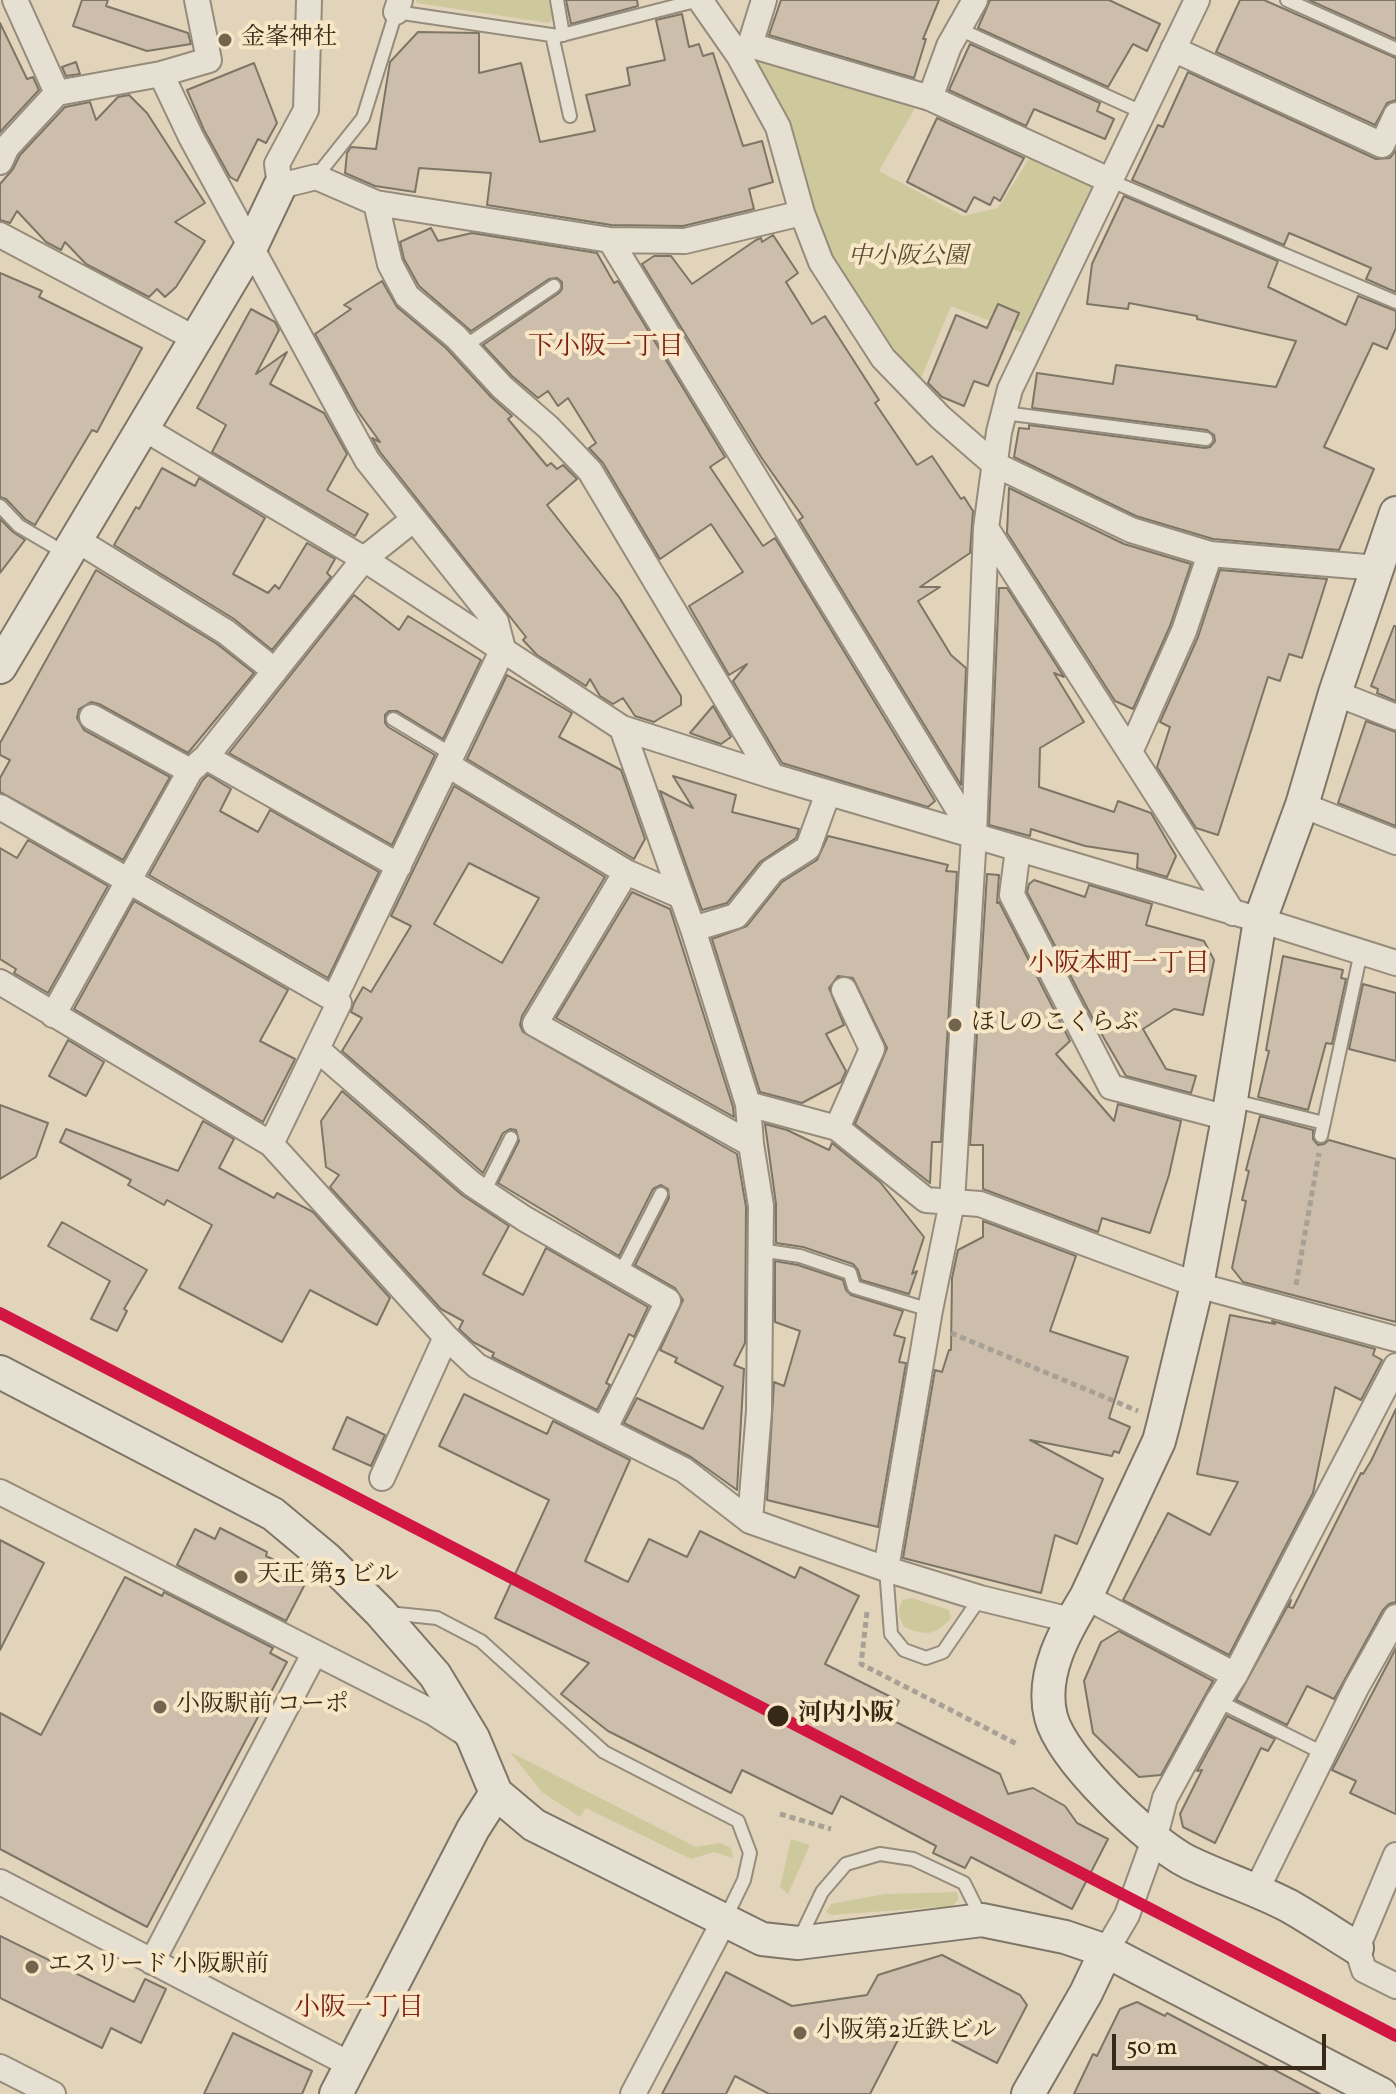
<!DOCTYPE html>
<meta charset="utf-8">
<style>
body{margin:0}
#map{position:relative;width:1396px;height:2094px;overflow:hidden;background:#e1d4ba;font-family:Vollkorn,serif}
canvas{display:block}
.scale{position:absolute;left:1112px;top:2034px;width:214px;height:36px;box-sizing:border-box;border:4px solid #362917;border-top:0;padding-left:10px;font-size:24px;line-height:28px;white-space:nowrap;color:#362917;-webkit-text-stroke:6px #f7e7c7;paint-order:stroke}
</style>
<div id="map">
<canvas width="1396" height="2094"></canvas>
<div class="scale">50 m</div>
</div>
<script>
const c = document.querySelector('canvas').getContext('2d');
c.lineJoin = 'round';
function fill(path, color) {
  c.fillStyle = color;
  c.fill(path, 'evenodd');
}
function trace(path, color, width, dash) {
  c.strokeStyle = color;
  c.lineWidth = width;
  c.lineCap = dash ? 'butt' : 'round';
  c.setLineDash(dash || []);
  c.stroke(path);
}
function label(font, color, halo, rows, align = 'center') {
  c.font = font + ' Vollkorn,"Noto Serif JP",serif';
  c.lineWidth = 8;
  c.setLineDash([]);
  c.textBaseline = 'middle';
  c.strokeStyle = halo;
  c.fillStyle = color;
  for (const [text, x, y, turn = 0] of rows) {
    c.save();
    c.translate(x, y);
    c.rotate((+turn || 0) * Math.PI / 180);
    c.textAlign = isNaN(turn) ? turn : align;
    if (halo) c.strokeText(text, 0, 0);
    c.fillText(text, 0, 0);
    c.restore();
  }
}
const green = new Path2D(`
 M416 0H549L553 18 549 23 417 3Z
 M753 58 916 106 879 171 963 216 998 208 1030 157 1093 185 1022 333 951 306 919 383 825 253Z
 M912 1598 949 1610 951 1618C934 1636 927 1636 904 1627 899 1616 896 1611 903 1600Z
 M510 1752 696 1847 720 1843 731 1848 733 1858 714 1852 691 1859 586 1808 580 1817 543 1793Z
 M791 1839 810 1845 788 1894 780 1887Z
 M957 1892 958 1899 953 1906 832 1915 826 1912 831 1904 885 1894Z`);
const building = new Path2D(`
 M82 0H108L106 6 188 33 191 44 147 51 73 26Z
 M566 0H637L638 6 571 24Z
 M781 0H939L923 39H926L914 78 769 35Z
 M990 0H1109L1160 24 1147 51 1133 44 1108 87 978 28Z
 M1240 0H1264L1396 58V100L1387 103 1375 125 1216 52Z
 M1309 0H1396V39Z
 M682 14 689 47 699 44 703 56 713 53 743 146 762 141 773 182 749 189 754 209 683 226 611 225 487 205 491 173 419 168 415 192 375 186 345 173 347 153 351 147 376 149 390 62 418 32 479 33V73L521 63 540 142 595 131 586 95 630 85 627 68 665 60 656 20Z
 M0 23 27 79 33 77 39 90 0 132Z
 M970 44 1100 103 1097 111 1114 119 1105 139 1034 109 1026 126 949 90Z
 M76 62 80 74 66 76 62 67Z
 M254 63 277 123 266 143 258 139 237 181 230 177 204 130 187 90Z
 M1188 72 1376 159 1390 158 1396 150V292L1366 279 1371 268 1306 240 1289 233 1284 245 1132 180 1158 125 1163 127Z
 M129 95 147 113 205 203 175 222 205 241 176 287 165 297 157 289 149 297 86 264 65 242 61 250 46 242 17 211 10 223 0 220V184L13 169 20 155 65 107 90 102 96 120 118 97Z
 M937 118 1024 158 1000 201 994 197 990 205 974 197 966 212 907 182Z
 M1124 196 1278 261 1268 287 1346 325 1358 296 1396 311V328L1387 349 1373 343 1324 447 1374 469 1339 550 1213 539 1136 516 1014 457 1019 428 1029 429V425L1205 448 1210 447 1215 441 1214 435 1207 430 1032 408 1037 373 1113 384 1116 365 1276 387 1296 341 1197 319V316L1129 303 1128 309 1087 304 1092 264Z
 M431 228 438 241 472 233 597 253 614 283 618 281 725 457 710 467 763 546 775 538 935 801 928 807 782 763 733 681 747 664 729 675 689 606 743 572 711 524 660 559 603 463 589 448 596 443 568 398 558 406 548 391 538 398 512 376 483 345 559 293 562 289V282L557 278 549 279 471 331 419 286 404 259 400 242Z
 M773 235 798 273 786 282 812 324 825 316 879 400 875 403 917 465 932 456 961 499 964 497 973 511 970 553 920 587H940L918 601 951 655 966 668 961 785 799 520 803 517 761 457 642 264 654 256H671L692 284 756 240 761 238 762 242Z
 M0 273 42 291 39 297 142 348 97 432 92 430 35 525 25 519 6 499 0 497Z
 M382 281 397 307 446 348 491 397 512 416 508 419 547 466 551 463 557 469 563 465 577 479 547 505 619 597 681 696V705L654 722 635 716 623 698 613 704 600 696 590 679 586 686 537 655 523 640 526 637 380 452 372 438 380 442 357 410 315 334 351 309 344 305Z
 M998 304 1019 313 988 386 974 381 964 406 942 397 928 383 956 315 987 328Z
 M251 309 275 322 279 330 256 374 287 352 270 384 324 413 347 454 327 490 368 514 355 536 212 452 226 425 197 408Z
 M162 468 195 486 199 478 265 518 233 574 268 593 275 585 279 589 307 543 335 559 327 573 331 577 272 650 234 619 114 545 136 507 139 509Z
 M1009 488 1124 544 1191 564 1170 626 1133 709 1115 701 1007 533Z
 M0 519 13 532 25 540 0 573Z
 M96 570 217 644 254 673 188 753 99 704 91 702 79 709 77 718 84 730 170 777 123 860 0 792V778L10 760 0 755V743Z
 M1220 570 1327 579 1302 658 1289 654 1280 681 1268 677 1218 835 1196 828 1157 767 1170 727 1160 722 1198 637Z
 M999 588H1007L1064 677 1054 673 1084 722 1040 748 1039 787 1114 812 1118 801 1151 813 1176 856 1167 877 1137 868 1138 854 1085 846 1031 829 1030 836 989 825Z
 M354 595 399 630 408 616 481 660 443 739 397 711H389L385 715V723L388 727 435 755 392 845 229 753Z
 M1394 626H1396V701L1377 693 1378 689 1371 686Z
 M507 675 572 713 559 737 621 770 645 839 634 859 467 759Z
 M713 706 731 737 721 744 690 733Z
 M1366 721 1396 732V826L1338 803Z
 M208 775 231 789 220 811 258 832 270 810 379 872 328 978 149 875 202 781Z
 M673 776 736 795 732 812 799 829 796 838 760 862 727 903 702 910 660 791 693 808Z
 M454 786 605 877 522 1016 520 1025 523 1032 737 1154 746 1207 745 1343 734 1365 744 1369 737 1490 691 1457 624 1423 637 1398 703 1429 723 1387 675 1362 677 1358 660 1350 683 1300 675 1288 635 1265 669 1198 668 1189 661 1185 653 1189 619 1256 498 1183 519 1141 516 1130 510 1129 503 1133 483 1173 342 1051 362 1018 351 1012 354 1003 363 987 371 992 411 926 391 916ZM469 863 539 898 502 963 434 924Z
 M828 836 948 865 946 871 957 872 941 1142H932L930 1183 855 1124 887 1048 853 978 838 976 829 988 844 1025 826 1034 846 1071 841 1082 802 1103 760 1092 712 939 747 926 782 882 817 860Z
 M28 840 108 886 48 993 14 973 16 969 0 959V848L17 858Z
 M987 874 999 875 997 903 999 902 1070 1041 1056 1054 1114 1121 1118 1104 1181 1121 1169 1175 1150 1233 1102 1218 1098 1232 983 1189V1145H970Z
 M1034 880 1085 897 1089 885 1152 904 1146 925 1204 941 1214 960 1203 1015 1174 1009 1143 1029 1166 1069 1196 1076 1191 1093 1126 1076 1094 1021 1027 892 1029 884Z
 M632 892 670 909 733 1107 734 1117 556 1018Z
 M134 901 288 990 260 1041 295 1059 263 1122 74 1009Z
 M1283 956 1343 970 1341 978 1346 979 1332 1044 1326 1043 1308 1110 1258 1097 1269 1051 1266 1050Z
 M1363 984 1396 993V1061L1349 1049Z
 M68 1040 104 1062 86 1096 49 1076Z
 M342 1091 462 1195 509 1226 483 1274 523 1295 546 1248 648 1307 634 1337 629 1334 606 1383 610 1385 597 1410 492 1357 494 1353 473 1342 459 1329 463 1321 441 1309 330 1187 339 1175 326 1167 321 1121Z
 M0 1105 48 1123 36 1157 0 1179Z
 M1260 1116 1313 1130V1139L1318 1145 1324 1144 1329 1140 1396 1159V1322L1243 1282 1232 1268 1246 1201 1242 1200 1249 1171 1246 1170Z
 M203 1121 234 1139 219 1168 274 1198 277 1193 313 1212 390 1298 377 1325 310 1290 282 1342 179 1288 212 1225 167 1200 164 1205 128 1185 131 1180 60 1142 66 1129 178 1171Z
 M765 1124 787 1130 829 1150 832 1143 880 1182 924 1237 912 1274 917 1271 909 1294 861 1280 858 1270 853 1264 803 1247 776 1243V1204Z
 M983 1221 1076 1256 1050 1331 1128 1357 1109 1418 1130 1427 1119 1453 1114 1451 1112 1456 1030 1440 1103 1479 1077 1544 1055 1535 1041 1593 903 1558 935 1370 942 1372 949 1350H951L952 1278 958 1250 983 1237Z
 M62 1222 147 1270 124 1309 127 1311 117 1331 91 1319 110 1281 48 1246Z
 M775 1261 798 1265 843 1280 846 1290 851 1295 903 1311 894 1335 905 1338 899 1362 906 1363 878 1527 767 1500 774 1382 784 1386 800 1331 775 1322Z
 M1230 1315 1275 1324 1272 1321 1375 1349 1373 1355 1382 1360 1361 1400 1335 1387 1313 1493 1229 1655 1123 1600 1168 1513 1210 1535 1238 1482 1197 1474Z
 M464 1394 547 1434 553 1421 630 1460 585 1561 628 1582 649 1539 687 1557 700 1531 795 1578 800 1567 859 1596 825 1664 899 1701 890 1719 1000 1774 1008 1794 1033 1788 1065 1806 1077 1823 1108 1839 1072 1909 971 1857 965 1868 933 1853 936 1846 841 1796 832 1814 742 1770 731 1793 608 1731 561 1694 589 1663 495 1618 549 1500 439 1446Z
 M1396 1409V1602L1389 1604 1383 1610 1334 1699 1307 1686 1287 1725 1236 1700 1291 1600 1289 1607 1293 1608 1361 1473 1363 1474 1371 1461Z
 M347 1417 385 1435 371 1466 333 1449Z
 M220 1528 267 1552 266 1556 280 1563 277 1570 305 1584 286 1621 177 1565 195 1529 215 1539Z
 M0 1540 44 1563 0 1650Z
 M125 1577 162 1596 164 1592 273 1648 270 1653 287 1662 147 1927 0 1849V1713L41 1735Z
 M1119 1631 1213 1681 1161 1775 1139 1777 1093 1733 1084 1681 1101 1642Z
 M1396 1648V1814L1350 1793 1356 1781 1332 1770Z
 M1227 1716 1275 1739 1268 1751 1261 1748 1215 1843 1183 1827 1180 1814 1202 1770 1197 1771Z
 M0 1936 134 2002 145 1979 166 1989 141 2043 111 2028 102 2048 0 1998Z
 M942 1955 1020 1995 1027 2005 997 2063 922 2025 915 2038 902 2032 870 2094H769L735 2076 726 2094H662L726 1972 792 2006 867 1995 878 1975Z
 M1137 2002 1165 2016 1167 2013 1320 2094H1074L1093 2054 1097 2056 1120 2009Z
 M233 2033 312 2071 302 2094H204Z`);
const path = new Path2D(`
 M1296 1285 1319 1153
 M951 1333 1138 1411
 M867 1612 861 1664 1017 1744
 M780 1814 831 1829`);
const lane = new Path2D(`
 M557 0 563 35
 M1287 0 1396 49
 M959 29 1144 113
 M552 35 570 116
 M316 177 363 118 396 12 558 36 699 0
 M1111 181 1396 302
 M465 346 554 286
 M1004 413 1206 439
 M0 506 19 526 65 553
 M393 719 453 755
 M1231 1100 1324 1123
 M1321 1136 1361 952
 M484 1192 511 1138
 M760 1250 800 1256 850 1273 854 1287 930 1310
 M620 1274 661 1194
 M886 1569 891 1634 904 1650 926 1658 943 1652 980 1598
 M388 1613 437 1618 481 1641 604 1752 738 1821 750 1853 744 1880 725 1919
 M1218 1701 1325 1754
 M799 1940 822 1892 846 1864 880 1854 913 1859 964 1883 981 1917`);
const street = new Path2D(`
 M15 0 57 93
 M309 0 306 110 277 164 280 186 316 177 376 203 610 240 974 835
 M700 0 739 56 778 127 802 213 821 262 883 358 940 417 994 464 1131 530 1210 554 1378 568
 M396 12 400 0
 M750 45 930 98 1111 181
 M1173 49 1382 145 1396 115
 M741 54 750 45 764 0
 M161 74 191 137 367 460 496 622 503 649 334 999 339 1003 271 1144
 M930 98 949 46 975 0
 M0 162 7 147 57 93 161 74 209 60 197 0
 M376 203 390 264 407 296 456 337 502 387 548 427 590 471 772 776
 M0 235 196 339
 M610 240 685 241 802 213
 M143 428 364 559 622 728 772 776 1260 920 1396 963
 M986 528 1233 913
 M77 540 226 632 275 671
 M1335 693 1396 717
 M92 717 190 771
 M622 728 693 929 748 1104 751 1144 761 1206 759 1411 750 1521
 M1130 752 1184 631 1210 554
 M206 757 399 866
 M448 765 626 872 681 896
 M1302 805 1396 842
 M0 807 334 999
 M1018 849 1012 895 1111 1087 1228 1118
 M626 872 535 1024 751 1144
 M693 929 736 916 772 871 808 848 828 793
 M0 982 271 1144 446 1337 477 1366 684 1470 750 1521 886 1569 980 1598 1071 1620
 M53 1015 190 771 206 757 364 559 414 519
 M317 1049 472 1184 525 1219 668 1301 604 1430
 M748 1104 837 1128 926 1200 980 1204 1197 1285 1396 1339
 M837 1128 872 1049 844 990
 M382 1478 446 1337
 M0 1492 432 1712 471 1737
 M886 1569 930 1310 952 1202 974 835 986 528 999 432 1010 389 1197 0
 M1086 1597 1235 1675
 M1396 1855 1357 1948 1364 1970 1396 1986
 M0 1882 351 2065
 M1256 1891 1356 1688 1396 1617
 M1106 1951 1127 1915 1154 1840 1165 1798 1218 1701 1235 1675 1396 1366
 M152 1962 314 1654
 M0 2067 53 2094
 M633 2094 724 1921`);
const secondary = new Path2D(`
 M0 667 252 245 280 186
 M0 1372 273 1514 327 1559 380 1612 435 1675 473 1738 496 1793 534 1825 762 1939 798 1943 982 1920 1065 1937 1106 1951 1381 2094
 M1357 1948C1334 1934 1312 1919 1289 1906 1257 1889 1221 1878 1188 1862 1149 1842 1062 1760 1051 1717 1040 1675 1065 1631 1086 1597L1159 1441 1164 1422 1197 1285 1228 1118 1260 920 1302 805 1335 693 1396 513
 M336 2094 473 1829 496 1793
 M1028 2094 1086 1993 1106 1951`);
const rail1 = new Path2D(`
 M0 1313 1396 2036`);
const markers = [
 [225,40,8,"#726550"],
 [955,1025,8,"#726550"],
 [241,1577,8,"#726550"],
 [160,1707,8,"#726550"],
 [778,1716,12,"#362917"],
 [32,1967,8,"#726550"],
 [800,2033,8,"#726550"]
];
const poiNames = [
 ["金峯神社",241,40],
 ["ほしのこくらぶ",971,1025],
 ["天正 第3 ビル",257,1577],
 ["小阪駅前 コーポ",176,1707],
 ["エスリード 小阪駅前",48,1967],
 ["小阪第2近鉄ビル",816,2033]
];
const parkNames = [
 ["中小阪公園",908,259]
];
const stopNames = [
 ["河内小阪",798,1716]
];
const neighbourhoodNames = [
 ["下小阪一丁目",606,349],
 ["小阪本町一丁目",1119,966],
 ["小阪一丁目",359,2010]
];
fill(green, '#cec89d');
fill(building, '#cdbdab');
trace(building, '#7d7566', 2);
trace(lane, '#968c7c', 16);
trace(street, '#968c7c', 28);
trace(secondary, '#7d7566', 36);
trace(path, '#a7a095', 5, [6, 4]);
trace(lane, '#e6e0d3', 12);
trace(street, '#e6e0d3', 24);
trace(secondary, '#e6e0d3', 32);
trace(rail1, '#d21644', 12);
for (const [x, y, r, color] of markers) {
  const dot = new Path2D();
  dot.arc(x, y, r, 0, 2 * Math.PI);
  c.fillStyle = color;
  c.fill(dot);
  trace(dot, '#f7e7c7', 3);
}
label('24px', '#362917', '#f7e7c7', poiNames, 'left');
label('italic 24px', '#584e32', '#f7e7c7', parkNames);
label('bold 24px', '#362917', '#f7e7c7', stopNames, 'left');
label('26px', '#7a1f14', '#f7e7c7', neighbourhoodNames);
</script>
